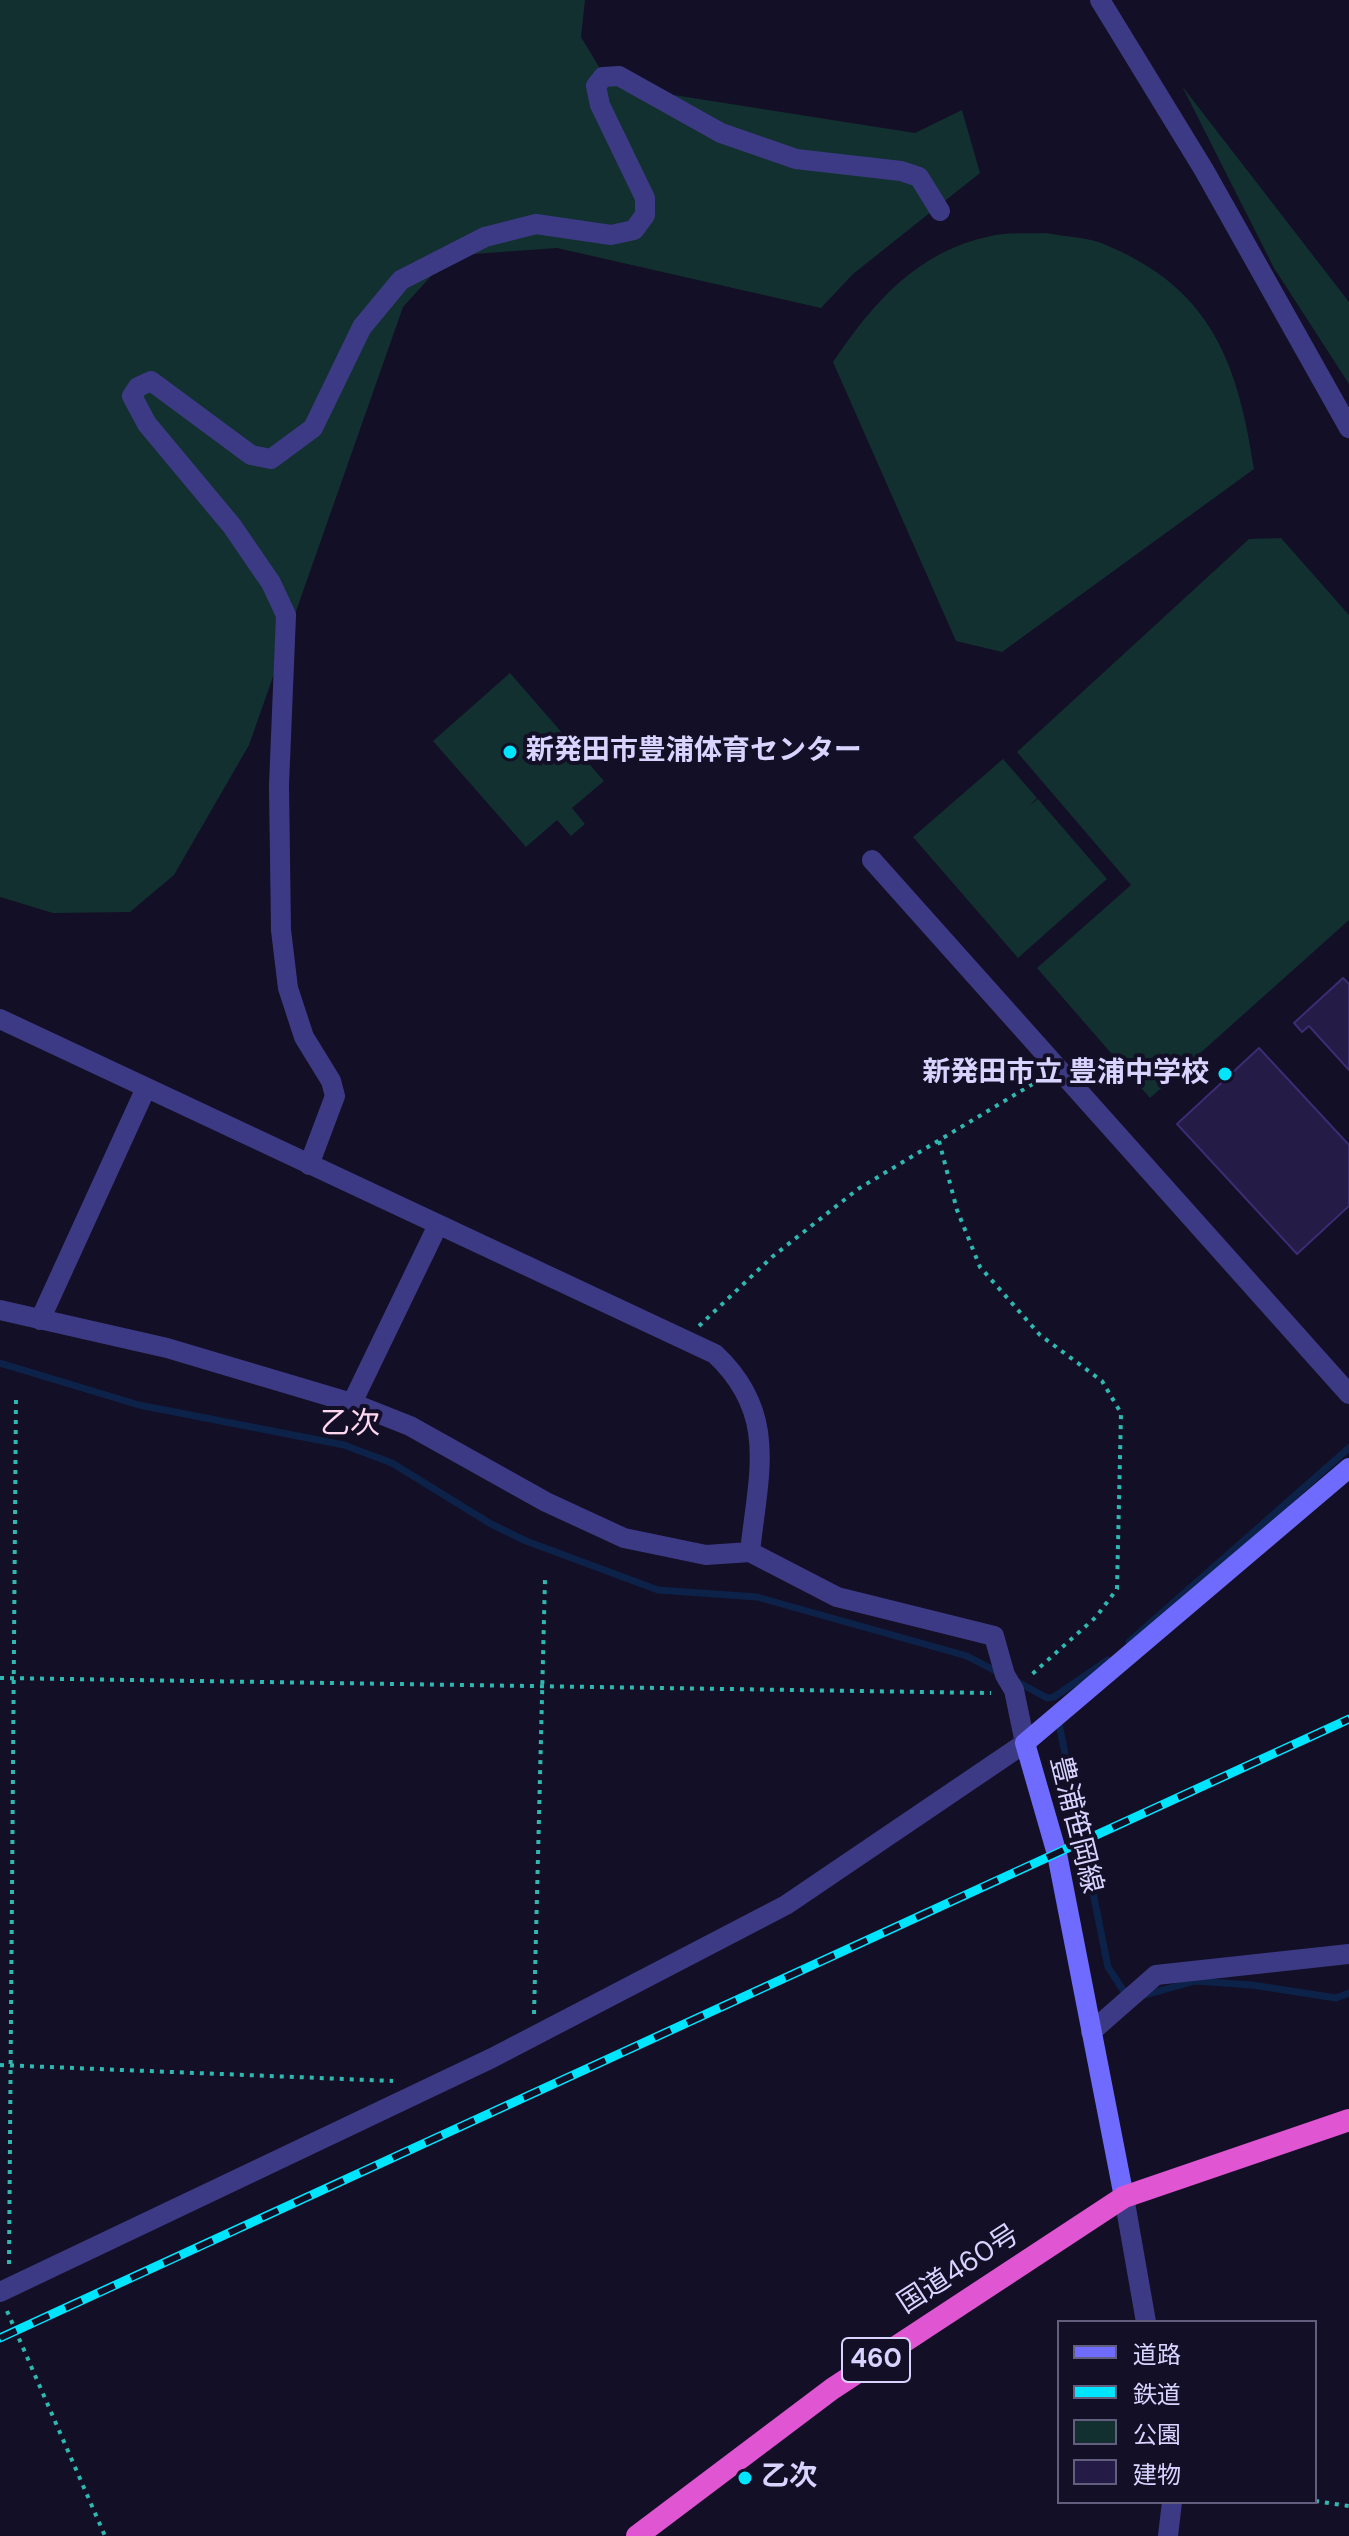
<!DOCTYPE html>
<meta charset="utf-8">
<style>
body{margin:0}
#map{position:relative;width:1349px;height:2536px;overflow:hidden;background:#130f26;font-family:"DM Sans","Noto Sans JP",sans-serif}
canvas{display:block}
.legend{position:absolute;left:1057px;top:2320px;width:260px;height:184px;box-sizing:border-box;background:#130f26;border:2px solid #625e7d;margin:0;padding:10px 14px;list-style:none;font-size:24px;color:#d9d4ff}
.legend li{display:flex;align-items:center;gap:16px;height:40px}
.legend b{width:40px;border:2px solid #625e7d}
</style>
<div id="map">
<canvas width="1349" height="2536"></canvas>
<ul class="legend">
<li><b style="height:10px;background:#6f6bff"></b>道路</li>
<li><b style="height:10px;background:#00e5ff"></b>鉄道</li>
<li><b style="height:22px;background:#12302f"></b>公園</li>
<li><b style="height:22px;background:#241b47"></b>建物</li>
</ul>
</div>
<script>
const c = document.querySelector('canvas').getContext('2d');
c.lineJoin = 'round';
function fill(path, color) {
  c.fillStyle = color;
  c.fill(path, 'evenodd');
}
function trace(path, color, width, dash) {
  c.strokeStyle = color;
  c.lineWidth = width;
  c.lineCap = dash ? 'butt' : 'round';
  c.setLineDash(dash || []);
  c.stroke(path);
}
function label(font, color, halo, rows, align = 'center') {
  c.font = font + ' "DM Sans","Noto Sans JP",sans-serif';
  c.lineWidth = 8;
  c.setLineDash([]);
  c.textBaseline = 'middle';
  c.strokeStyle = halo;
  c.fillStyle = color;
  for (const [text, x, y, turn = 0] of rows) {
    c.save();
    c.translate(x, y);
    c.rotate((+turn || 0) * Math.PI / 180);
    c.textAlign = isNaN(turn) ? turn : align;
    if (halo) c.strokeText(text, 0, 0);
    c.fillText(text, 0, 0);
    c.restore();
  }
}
const green = new Path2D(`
 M0 0H585L581 37 610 85 915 133 962 110 980 173 853 274 821 308 557 248 459 255 443 263 403 307 249 745 174 875 130 912 53 913 0 897Z
 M1182 86 1349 302V384L1274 268Z
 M1046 233C1065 237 1089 237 1106 245 1212 289 1238 364 1254 469L1002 652 956 641 833 362C873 303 917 251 991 236 1008 232 1028 234 1046 233Z
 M1281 538 1349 615V920L1150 1098 1037 968 1131 885 1017 752 1249 539Z
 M510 673 604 781 572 808 585 824 571 836 557 820 526 847 433 741Z
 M1003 759 1037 798 1028 807 1038 799 1107 879 1018 958 913 837Z`);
const stream = new Path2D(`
 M0 1363 139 1405 344 1445 392 1463 491 1524 526 1541 658 1590 757 1597 967 1656 1001 1674
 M1129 1642 1349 1448
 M1016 1681 1047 1698 1054 1697 1108 1660
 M1058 1719 1108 1967 1127 1996
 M1145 1995 1195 1981 1252 1985 1336 1998 1349 1993`);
const building = new Path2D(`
 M1343 978 1349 984V1070L1309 1026 1302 1032 1294 1023Z
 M1259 1048 1349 1145V1206L1297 1254 1177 1124Z`);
const path = new Path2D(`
 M939 1141 957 1210 980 1267 1040 1335 1102 1381 1121 1413 1117 1589 1096 1617 1030 1676
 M699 1326 772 1257 858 1189 1041 1079
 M0 1678 991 1693
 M534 2014 545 1579
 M0 2065 393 2081
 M9 2264 16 1396
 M7 2311 105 2536
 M1315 2501 1349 2506`);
const minor = new Path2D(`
 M0 1019 715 1354C779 1414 758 1475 750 1552
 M309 1165 335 1096 331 1081 304 1037 288 988 281 930 279 785 286 615 271 583 232 526 147 424 132 396 138 387 151 381 251 455 271 459 313 428 362 327 401 280 485 237 536 224 611 235 634 230 645 215V198L600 105 596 86 603 77 619 76 721 133 796 159 901 171 919 177 940 211
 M0 1310 167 1348 352 1403 410 1426 546 1502 624 1538 706 1555 750 1552 837 1597 994 1636 1005 1675 1014 1690 1025 1743
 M40 1320 146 1088
 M352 1403 437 1227
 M1091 2032 1156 1975 1349 1954`);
const tertiary = new Path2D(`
 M1100 0 1204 170 1349 428
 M872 860 1349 1394
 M1124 2197 1146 2322
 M0 2292 492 2058 786 1905 1025 1743
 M1168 2536 1172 2502`);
const secondary = new Path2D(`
 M1124 2197 1057 1854 1025 1743 1349 1468`);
const trunk = new Path2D(`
 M637 2536 832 2389 1124 2197 1349 2120`);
const rail = new Path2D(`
 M0 2338 1349 1719`);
const markers = [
 [510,752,8,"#00e5ff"],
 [1225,1074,8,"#00e5ff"],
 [745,2478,8,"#00e5ff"]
];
const shields = [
 [876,2360,68]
];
const shieldNames = [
 ["460",876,2360]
];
const poiNames = [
 ["新発田市豊浦体育センター",526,752],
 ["新発田市立 豊浦中学校",1209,1074,"right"],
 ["乙次",761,2478]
];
const streetNames = [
 ["豊浦笹岡線",1075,1825,76],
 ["国道460号",959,2270,-33]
];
const neighbourhoodNames = [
 ["乙次",350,1425]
];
fill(green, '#12302f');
trace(stream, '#0c2248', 7);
fill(building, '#241b47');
trace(building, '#3b2d73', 2);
trace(path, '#2fb8b0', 4, [4, 6]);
trace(minor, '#3d3a85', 20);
trace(tertiary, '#3d3a85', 20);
trace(secondary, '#6f6bff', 20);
trace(trunk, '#e055d1', 22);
trace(rail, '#00e5ff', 9);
trace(rail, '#130f26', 6, [18]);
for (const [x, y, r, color] of markers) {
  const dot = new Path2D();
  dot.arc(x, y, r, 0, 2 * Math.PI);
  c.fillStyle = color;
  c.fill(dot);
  trace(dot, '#130f26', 3);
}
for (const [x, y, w] of shields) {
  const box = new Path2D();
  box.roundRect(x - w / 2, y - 22, w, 44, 6);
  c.fillStyle = '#130f26';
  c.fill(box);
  trace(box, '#d9d4ff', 2);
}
label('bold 26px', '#d9d4ff', null, shieldNames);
label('bold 28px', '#d9d4ff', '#130f26', poiNames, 'left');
label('28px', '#d9d4ff', '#130f26', streetNames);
label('30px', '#ffd6f0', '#130f26', neighbourhoodNames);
</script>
